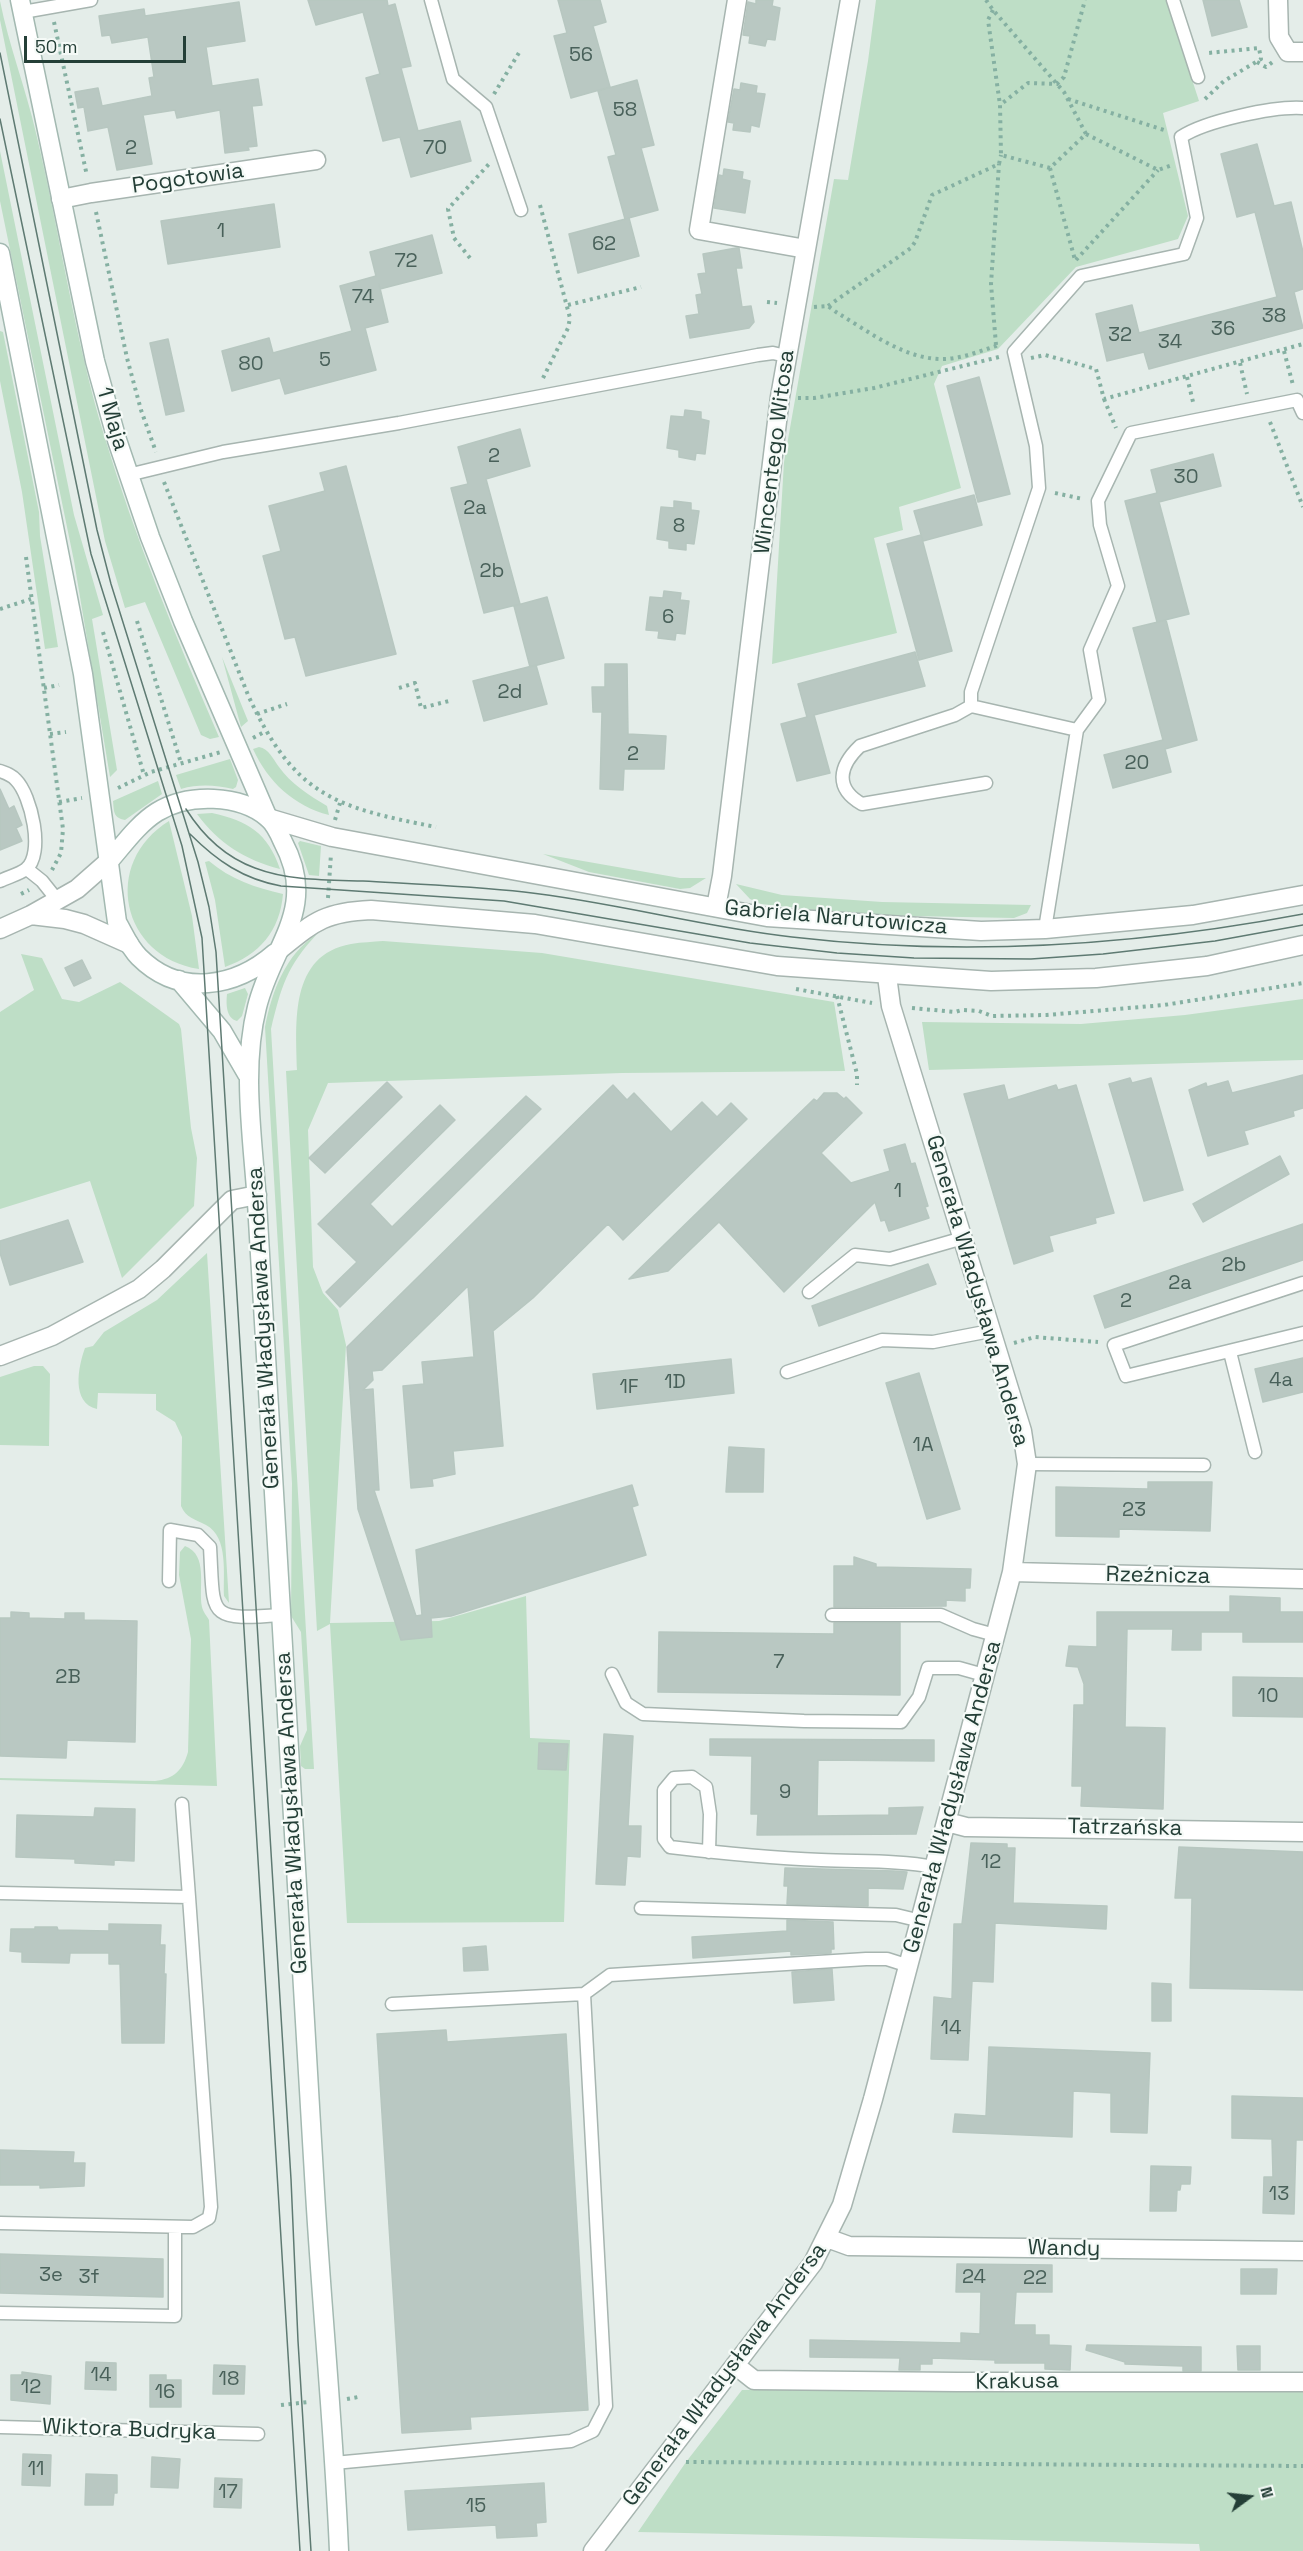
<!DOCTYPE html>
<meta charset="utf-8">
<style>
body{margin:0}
#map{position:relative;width:1303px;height:2551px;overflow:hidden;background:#e4ede9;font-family:"Space Grotesk",sans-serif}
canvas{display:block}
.north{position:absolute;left:1219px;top:2467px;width:60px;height:60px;-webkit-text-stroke:4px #f5faf7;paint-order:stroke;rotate:75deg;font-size:16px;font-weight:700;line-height:24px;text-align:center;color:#243f37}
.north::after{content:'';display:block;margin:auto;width:21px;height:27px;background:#243f37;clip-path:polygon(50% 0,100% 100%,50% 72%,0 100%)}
.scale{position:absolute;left:24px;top:36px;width:162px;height:27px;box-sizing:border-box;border:3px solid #243f37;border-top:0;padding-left:8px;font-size:18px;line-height:21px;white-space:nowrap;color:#243f37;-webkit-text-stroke:4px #f5faf7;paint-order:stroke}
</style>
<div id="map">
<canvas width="1303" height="2551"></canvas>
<div class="north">N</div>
<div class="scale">50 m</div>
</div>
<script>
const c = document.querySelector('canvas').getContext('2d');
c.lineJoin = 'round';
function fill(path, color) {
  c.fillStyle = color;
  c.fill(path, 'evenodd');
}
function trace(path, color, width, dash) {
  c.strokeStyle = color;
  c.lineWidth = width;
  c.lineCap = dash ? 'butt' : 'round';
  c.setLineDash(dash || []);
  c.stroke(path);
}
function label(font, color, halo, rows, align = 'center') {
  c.font = font + ' "Space Grotesk",sans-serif';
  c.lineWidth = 4.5;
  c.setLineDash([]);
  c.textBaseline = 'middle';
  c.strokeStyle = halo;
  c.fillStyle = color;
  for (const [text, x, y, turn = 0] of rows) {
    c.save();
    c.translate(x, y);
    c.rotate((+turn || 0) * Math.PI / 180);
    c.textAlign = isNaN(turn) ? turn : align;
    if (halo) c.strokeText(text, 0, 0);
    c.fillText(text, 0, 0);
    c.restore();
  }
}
const green = new Path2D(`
 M876 0H1166L1199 101 1163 113 1188 216 1178 239 1076 267 998 349 942 366 934 384 961 488 899 507 903 530 874 538 897 633 772 664 784 462 834 179 848 180 868 61Z
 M0 1C9 46 26 89 36 133 60 233 74 336 104 435 135 538 176 638 219 737L210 739 201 735 145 602 125 608 105 541 0 20Z
 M0 151 74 515 103 615 92 619 117 770 110 777 74 561 0 201Z
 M0 331 3 332 39 512 40 536 58 647 45 649 22 492 0 381Z
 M222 657 248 721 241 727Z
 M259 747C269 749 273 759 279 767 290 783 310 796 327 806L329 815C294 806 268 782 253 749Z
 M230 759 238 780 236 787 233 789C215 785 199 784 181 789L176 775Z
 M158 781 162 794 125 820C113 818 114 811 113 801Z
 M212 813C248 821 268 833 280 869 245 860 218 843 197 814Z
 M169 821 192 916 199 969C121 957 101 863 169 821Z
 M300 841 321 846 319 876 309 875 298 843Z
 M543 854 680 878H706L690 888 680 889 589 872Z
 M209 861C230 879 256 888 283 894 280 931 259 955 225 967L215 900 205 862Z
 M736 884 782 895 882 902 1031 905 1027 913 1014 918 860 915 761 904 750 899Z
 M317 934C287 966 281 987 271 1029L314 1769H305L301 1766 300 1746 307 1730 301 1632 291 1616 292 1483 265 1027C272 991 285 955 317 934Z
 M383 941 542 953 834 1002 845 1071 622 1073 328 1083 308 1130 313 1267 323 1293 338 1310 346 1345 330 1623 439 1621 526 1596 530 1738 570 1740 564 1922 347 1923 330 1624 317 1631 286 1071 297 1070C296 1023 289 955 351 944 362 942 373 942 383 941Z
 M21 954 42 958 62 999 79 1002 120 982 179 1024 181 1029 191 1128 197 1158 194 1206 122 1278 90 1181 0 1209V1012L34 990Z
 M245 988 248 994 242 1016 237 1021C226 1018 226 1004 227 994Z
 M1303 999V1060L929 1070 922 1022 1081 1024 1185 1015Z
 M207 1253 229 1603 224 1596C223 1575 229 1537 206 1525 195 1519 186 1518 181 1506L182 1437 175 1422 156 1410V1394L98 1393 97 1409C71 1403 78 1367 85 1348L93 1346 104 1332 157 1300Z
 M34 1366H43L50 1374 49 1446 0 1445V1377Z
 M185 1546C209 1555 198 1588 202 1607 203 1612 207 1616 209 1620L217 1786 0 1780V1778L155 1781C174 1779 183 1770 188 1752L191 1639 179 1575 180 1552Z
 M1143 2387 1303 2388V2551H1200L1199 2544 638 2532 686 2462 742 2390Z`);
const building = new Path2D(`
 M308 0H387L388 6 395 4 411 66 401 68 418 131 460 121 471 161 411 177 400 137 383 141 366 78 380 74 363 12 316 25Z
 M558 0H600L606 22 593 26 610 87 571 98 554 36 567 33Z
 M756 0H773L772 6 780 8 775 40 767 39 765 46 749 43 750 36 743 35 748 2 756 4Z
 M1203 0H1239L1247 27 1212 36Z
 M239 2 245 41 206 47 212 86 258 79 262 105 252 106 257 146 248 147 249 150 225 153 220 110 177 118 175 110 143 115 152 164 117 170 108 127 88 131 84 107 78 108 75 92 98 88 102 106 152 96 149 78 154 77 148 37 112 43 110 35 102 36 99 16 144 9 145 16Z
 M637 80 654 145 641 148 658 210 625 219 608 157 616 155 598 91Z
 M741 83 757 86 756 93 765 94 759 127 751 125 750 132 733 130 734 123 728 122 734 89 740 90Z
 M1257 144 1274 206 1291 202 1303 252V289L1294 292 1303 328 1149 369 1144 352 1107 361 1096 314 1132 305 1139 333 1277 297 1255 212 1237 217 1221 154Z
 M724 169 743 172 742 179 750 181 745 213 714 208 719 175 723 176Z
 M274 204 280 247 168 264 161 221Z
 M629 218 639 256 578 273 569 234Z
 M432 235 442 273 380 289 379 284 388 322 365 328 376 370 285 394 280 378 232 391 222 351 269 338 273 353 352 331 340 286 376 276 370 252Z
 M736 248H739L742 268H736L742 307 751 306 754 322 749 328 690 338 686 316 699 314 696 295 702 294 698 274 706 273 703 254Z
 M168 339 184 411 166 415 150 343Z
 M979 377 1010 494 978 502 947 386Z
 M685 410 701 412V419L709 421 705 454 696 453 695 460 679 457V450L667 448 671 416 684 417Z
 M520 429 530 466 486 479 520 604 484 613 451 488 468 484 458 447Z
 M1213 454 1221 486 1159 502 1189 614 1157 622 1125 501 1157 493 1151 470Z
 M346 466 396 654 306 676 295 637 285 639 263 556 281 551 269 506 325 491 320 473Z
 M974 495 982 525 923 541 914 511Z
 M674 501 691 503V510L699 511 694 544 686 543V550L669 548V541L657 539 661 507 674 508Z
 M921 535 952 651 919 660 887 544Z
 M664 591 681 593 680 600 689 601 685 634 676 633 675 640 658 638 659 631 646 630 650 597 663 598Z
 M547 597 564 658 530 667 514 606Z
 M1166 620 1197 740 1165 749 1171 772 1113 788 1104 755 1163 740 1133 628Z
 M915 652 925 686 814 715 830 773 797 781 781 724 807 717 798 684Z
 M605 664H627L628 734 666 736 664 769H624L623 790 600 789 602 712H593L592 687H605Z
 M536 665 547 704 484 721 473 681Z
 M0 789 9 809 14 806 22 825 16 828 22 841 0 850Z
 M82 960 91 978 74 986 65 968Z
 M1303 1075V1108L1293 1111 1294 1116 1244 1131 1248 1144 1208 1156 1189 1090 1206 1083 1207 1087 1228 1081 1232 1093Z
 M1130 1078 1132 1083 1151 1078 1183 1190 1144 1201 1109 1084Z
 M387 1082 402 1097 325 1173 309 1158Z
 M613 1085 627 1100 634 1093 671 1132 702 1102 717 1117 731 1103 747 1119 623 1240 608 1224 533 1298 493 1331 503 1446 453 1451 455 1474 432 1479 433 1486 411 1488 403 1386 424 1384 422 1362 474 1357 468 1286 382 1370 372 1371 373 1380 363 1390 373 1389 379 1490H374L416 1616 422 1615 416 1550 632 1485 638 1505 632 1507 646 1555 451 1616 431 1618 432 1637 401 1640 358 1509 347 1347Z
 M1004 1085 1008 1100 1056 1085 1058 1090 1076 1085 1114 1213 1095 1218 1096 1223 1049 1236 1053 1251 1014 1264 964 1094Z
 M824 1093H837L844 1099 846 1097 862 1113 821 1153 851 1183 890 1171 884 1150 905 1144 911 1164 915 1163 928 1206 925 1207 929 1218 889 1231 885 1220 881 1221 875 1202 784 1292 719 1222 668 1271 629 1279 814 1099 817 1101Z
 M526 1096 541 1109 340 1307 326 1292 357 1262 318 1224 440 1105 455 1120 370 1204 392 1227Z
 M1280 1156 1289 1174 1203 1222 1193 1204Z
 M68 1220 83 1262 10 1285 0 1253V1241Z
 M1303 1224V1260L1105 1328 1094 1296Z
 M928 1264 936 1284 819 1326 812 1306Z
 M1303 1358V1392L1263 1402 1255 1369Z
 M731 1359 734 1393 597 1409 593 1374Z
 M919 1373 960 1509 927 1519 886 1383Z
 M729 1447 764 1449 763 1492H726Z
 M1148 1482H1212L1210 1531 1119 1529V1537L1056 1536V1487L1148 1489Z
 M854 1557 876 1564V1567L971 1569 970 1588H965V1601L946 1600V1606L834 1607V1566H854Z
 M1230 1596 1280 1598V1612H1303V1642H1243V1632H1201V1650H1172L1173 1629H1127L1125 1727 1165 1728 1163 1809 1081 1806 1082 1786H1072L1074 1705H1084V1684L1078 1667 1066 1666 1069 1646 1097 1647V1612H1230Z
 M11 1612 29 1613V1618L65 1619V1613H84V1620L137 1621 135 1742 67 1740 66 1758 0 1756V1618H11Z
 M834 1623H900V1695L658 1692 659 1632 834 1634Z
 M1233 1677 1303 1678V1717L1233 1716Z
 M604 1734 633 1736 628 1826H641L640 1857 627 1856 625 1885 596 1884Z
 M710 1739 934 1740V1761L818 1760 817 1816 889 1815V1808L923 1807 916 1834 757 1835 758 1814H751L752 1756 710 1755Z
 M539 1743 568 1744 566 1770 538 1769Z
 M95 1808 135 1809 134 1861 114 1860V1865L75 1863V1859L16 1857 17 1815 94 1817Z
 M971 1843 1007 1844V1848H1015L1013 1903 1107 1906 1106 1929 995 1923 993 1982 972 1981 968 2060 931 2059 934 1997 952 1999 954 1924H962Z
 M1179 1847 1303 1852V1990L1190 1988 1192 1898H1175Z
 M785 1868 894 1871 907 1872 903 1889 868 1888V1906L787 1904 788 1886H784Z
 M787 1920 833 1922 834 1949H831V1953L791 1955V1951L693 1958 692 1937 787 1931Z
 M109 1924 161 1925 160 1945H165L164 1974H166L164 2043H122L120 1964H109V1953H70L69 1963 22 1962V1952L10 1951 11 1929H35V1927H57L58 1930 109 1931Z
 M486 1946 488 1970 464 1971 463 1948Z
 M832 1969 834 2000 794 2003 792 1972Z
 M1152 1983 1171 1984V2021H1152Z
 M446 2030 447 2042 566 2034 588 2410 470 2417 471 2429 402 2433 377 2034Z
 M989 2047 1150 2053 1147 2133 1111 2132V2093L1073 2091 1072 2137 953 2132 955 2114 986 2116Z
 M1232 2096 1303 2098V2140H1296L1294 2214 1263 2213 1264 2177H1273L1272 2139 1232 2138Z
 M0 2150 74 2152 73 2163H85L84 2186 40 2188V2185H0Z
 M1151 2166 1191 2167 1190 2184H1181L1180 2190H1177L1176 2211H1150Z
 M0 2254 163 2259V2297L0 2293Z
 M957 2264 1052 2265V2292H1016L1014 2325H1035V2335H1049V2345L1071 2346 1070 2370 1045 2369V2363H995V2360L932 2358V2364H920V2370H899L900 2358 810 2357V2340L961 2343V2333L980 2334 981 2292H956Z
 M1241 2269H1277L1276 2294H1241Z
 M1087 2345 1201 2347V2371H1183V2366L1125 2364V2362L1086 2350Z
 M1237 2346H1260V2370H1238Z
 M86 2362 116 2363V2390L85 2389Z
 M214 2365 245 2366 244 2394H213Z
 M22 2372 51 2376 50 2404 11 2400V2375H22Z
 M150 2375H166V2380H181V2407H150Z
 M23 2454 51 2455 50 2486 22 2485Z
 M152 2457 180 2459 178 2488 151 2487Z
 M86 2474 117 2475V2493H114L113 2505H85Z
 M215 2478 242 2479 241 2508 214 2507Z
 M544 2483 546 2522 536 2523 537 2536 497 2538 496 2525 408 2530 405 2491Z`);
const path = new Path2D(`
 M986 0 993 10 1057 84 1064 92 1086 134 1050 168 1001 155 1000 105 1028 83 1057 84 1064 77 1085 0
 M993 10 988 20 1000 105
 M54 22 87 176
 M1257 62 1266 67 1274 61
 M494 94 520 51
 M1068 99 1167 131
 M1205 99 1224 81 1261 59 1259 48 1208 53
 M1086 134 1158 170 1172 165
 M1050 168 1075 260
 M540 205 570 318 568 328 542 380
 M96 212 127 358 141 410 156 452
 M470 258 454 238 448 209 489 164
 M1076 260 1158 170
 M767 302 777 303
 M568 305 641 287
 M828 306 911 248 915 242 932 195 999 164 1001 155
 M814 307 828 306 836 312C868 331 906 361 946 359 963 358 980 351 996 346L1000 343
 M996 345 991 284 999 164
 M1284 351 1293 385
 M1031 358 1045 355 1096 369 1104 399 1303 344
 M1240 363 1247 394
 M1187 377 1194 406
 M798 398H814L874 388 999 357
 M1104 399 1116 428
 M1270 422 1303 507
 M164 482 248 695C294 795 333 807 436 827
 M1055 493 1083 499
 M26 557 63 829 61 853 52 870
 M0 609 31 599
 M137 621 181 763
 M103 632 144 775
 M44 688 59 685
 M399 688 415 683 421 708 449 701
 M257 714 287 704
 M50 734 66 732
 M253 738 266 731
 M118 788 151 772 221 752
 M59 802 82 798
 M335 820 340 803
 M21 894 29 890
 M328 898 331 854
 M796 989 872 1003
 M837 996 857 1074V1085
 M912 1008 955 1012 962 1010 979 1011 992 1016 1047 1015 1164 1005 1303 983
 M1014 1343 1035 1337 1098 1342
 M347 2399 358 2397
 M281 2405 309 2402
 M686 2462 1303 2466`);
const service = new Path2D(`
 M431 0 453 79 486 107 521 210
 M1173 0 1198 77
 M23 12 91 0
 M128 475 223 452 399 423 758 355 773 353 786 356
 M971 706 955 715 860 746C839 766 834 788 862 804L986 783
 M1077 730 971 706V692L1039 488 1036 446 1014 352 1081 276 1184 254 1197 218 1181 137C1205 121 1274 106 1303 108
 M0 771C6 773 12 775 16 780 31 795 45 854 26 869 20 874 8 877 0 881
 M27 869 42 881 58 901
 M1045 929 1077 730 1099 700 1090 650 1118 586 1100 525 1098 501 1131 433 1297 400 1303 413
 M1303 1283 1114 1345 1126 1376 1303 1333
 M809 1292 855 1255 890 1259 963 1238
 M1230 1352 1255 1452
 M787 1372 882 1340 933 1342 990 1331
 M1027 1464 1204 1465
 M169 1581 170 1530 198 1535 210 1547C214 1616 206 1621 280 1615
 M832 1615H941L973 1629 995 1635
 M612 1674 626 1703 643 1714 804 1721 901 1722 919 1697 928 1668H959L984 1675
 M182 1804 189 1897
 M709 1852 710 1814 706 1787 692 1777 674 1778 664 1790V1839L670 1847C720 1853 770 1858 821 1860 859 1862 897 1860 935 1867
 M0 1893 189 1897 211 2207 209 2218 193 2227 0 2223
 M641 1908 896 1915 921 1921
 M584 1994 610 1975 866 1959H887L909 1966
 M0 2313 175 2316V2228
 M0 2427 258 2434
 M334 2463 571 2441 593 2431 606 2406 584 1994 392 2004`);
const minor = new Path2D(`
 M737 0 699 230 806 249
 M1278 0 1279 37 1288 52H1303
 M61 199 91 193 316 160
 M716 907 722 876 780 397 850 0
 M0 1356 52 1336 139 1289 163 1269 232 1200 257 1195
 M1012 1572 1303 1579
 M947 1822 966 1827 1303 1832
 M827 2238 849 2246 1303 2251
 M735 2365 754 2380 957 2382H1303
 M593 2551 813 2263 842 2205 873 2099 1012 1572 1027 1464 1022 1431 891 1006 887 976`);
const tertiary = new Path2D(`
 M268 818 332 837 767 917 981 931 1045 929 1193 915 1303 895
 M31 915 65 919 84 924 129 944
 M0 929 31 915 77 889 110 860
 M279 950C314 922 324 912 371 910L535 924 777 966 991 981 1096 978 1207 966 1303 945`);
const secondary = new Path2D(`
 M20 0 95 361 117 440 150 537 183 621 268 818
 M0 253 83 674 117 922C124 934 129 947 139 957 180 998 236 987 275 953
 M110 860C124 844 138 824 157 812 188 793 240 794 268 818 274 823 280 835 283 842 319 909 272 945 257 1007 240 1074 255 1151 258 1220 275 1544 295 1868 315 2192 322 2312 334 2431 339 2551
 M179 980 222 1031 247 1074`);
const tram = new Path2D(`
 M0 53 97 530 111 584 198 862 209 907 216 952 291 2179 298 2341 311 2551
 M0 119 91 554 182 846 202 938 300 2551
 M186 809C203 836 225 857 255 868 289 881 327 880 363 881 417 884 471 886 524 892 614 902 702 927 792 937 963 957 1134 946 1303 914
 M190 834C217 861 243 879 281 886L504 901 750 943 837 953 914 958 1031 959 1103 954 1215 941 1303 925`);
const numberNames = [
 ["56",581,56],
 ["58",625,111],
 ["2",131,149],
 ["70",435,149],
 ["1",221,232],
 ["62",604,245],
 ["72",406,262],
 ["74",363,298],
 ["38",1274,317],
 ["36",1223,330],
 ["32",1120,336],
 ["34",1170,343],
 ["5",325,361],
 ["80",251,365],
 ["2",494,457],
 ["30",1186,478],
 ["2a",475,509],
 ["8",679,527],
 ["2b",492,572],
 ["6",668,618],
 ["2d",510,693],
 ["2",633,755],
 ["20",1137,764],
 ["1",898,1192],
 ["2b",1234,1266],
 ["2a",1180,1284],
 ["2",1126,1302],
 ["4a",1281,1381],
 ["1D",675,1383],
 ["1F",629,1388],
 ["1A",923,1446],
 ["23",1134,1511],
 ["7",779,1663],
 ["2B",68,1678],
 ["10",1268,1697],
 ["9",785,1793],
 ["12",991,1863],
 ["14",951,2029],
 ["13",1279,2195],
 ["3e",51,2276],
 ["3f",89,2278],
 ["24",974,2278],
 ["22",1035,2279],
 ["14",101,2376],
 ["18",229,2380],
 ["12",31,2388],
 ["16",165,2393],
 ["11",36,2470],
 ["17",228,2493],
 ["15",476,2507]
];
const streetNames = [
 ["Pogotowia",188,179,-8],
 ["1 Maja",112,419,74],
 ["Wincentego Witosa",775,452,-83],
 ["Gabriela Narutowicza",836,918,5],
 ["Generała Władysława Andersa",977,1291,74],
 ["Generała Władysława Andersa",264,1328,-93],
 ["Rzeźnicza",1158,1576,1],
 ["Generała Władysława Andersa",953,1797,-75],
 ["Generała Władysława Andersa",292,1813,-93],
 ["Tatrzańska",1125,1828,1],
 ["Wandy",1064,2249,1],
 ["Generała Władysława Andersa",725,2375,-53],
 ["Krakusa",1017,2382,-1],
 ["Wiktora Budryka",129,2430,2]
];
fill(green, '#bedec6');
fill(building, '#b9c8c2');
trace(building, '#b7c7c0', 1.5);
trace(service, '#a7b5b0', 15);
trace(minor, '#a7b5b0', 21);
trace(tertiary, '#a7b5b0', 21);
trace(secondary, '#a3b9b1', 21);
trace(path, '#85b0a2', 4, [3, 4.5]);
trace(service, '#fff', 12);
trace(minor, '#fff', 18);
trace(tertiary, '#fff', 18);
trace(secondary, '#fff', 18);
trace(tram, '#5e7a72', 1.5);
label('20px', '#49615a', null, numberNames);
label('22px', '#243f37', '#f5faf7', streetNames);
</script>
